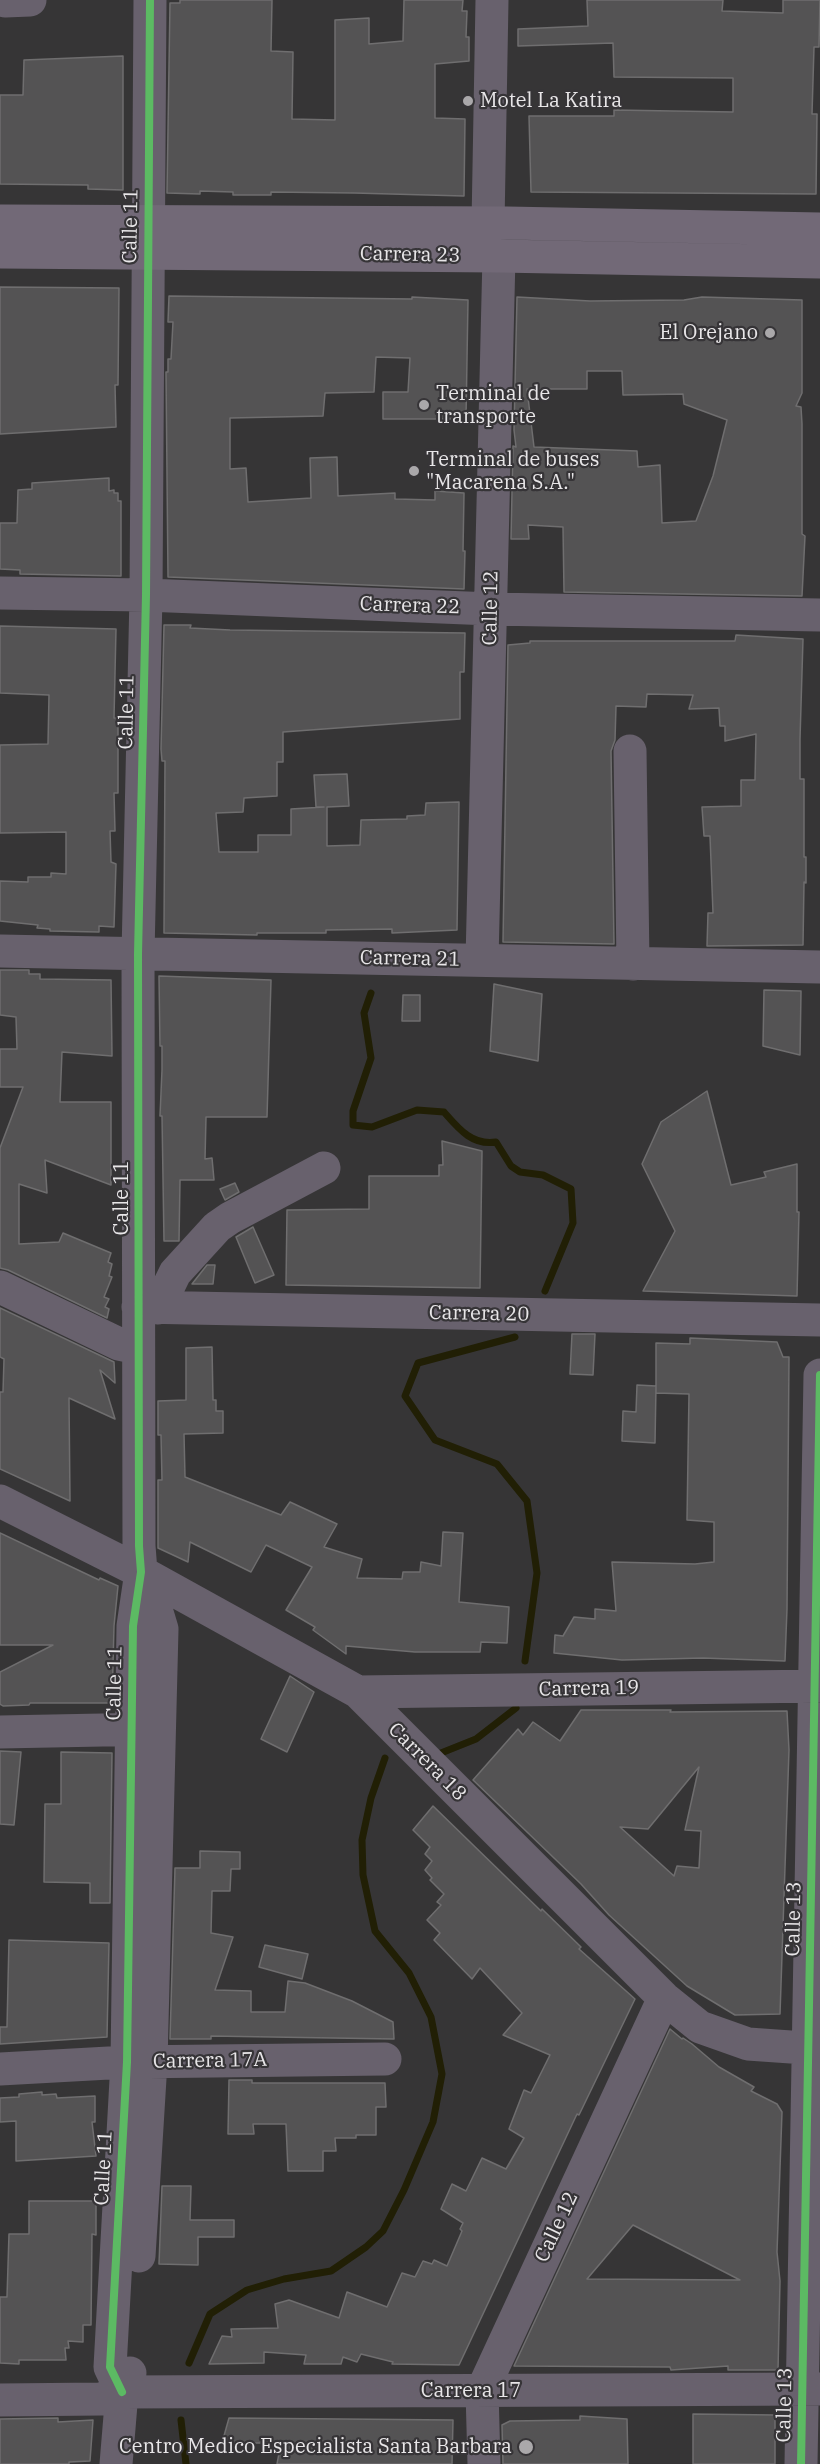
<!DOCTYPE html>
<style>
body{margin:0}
canvas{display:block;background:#363536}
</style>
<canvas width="820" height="2464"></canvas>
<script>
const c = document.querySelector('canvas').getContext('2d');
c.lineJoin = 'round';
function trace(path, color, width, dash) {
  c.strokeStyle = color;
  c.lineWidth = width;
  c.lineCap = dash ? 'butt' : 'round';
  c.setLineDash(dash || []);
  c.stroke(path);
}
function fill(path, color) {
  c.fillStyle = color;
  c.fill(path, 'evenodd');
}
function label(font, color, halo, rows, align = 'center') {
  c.font = font + ' "IBM Plex Serif",serif';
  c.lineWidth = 4.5;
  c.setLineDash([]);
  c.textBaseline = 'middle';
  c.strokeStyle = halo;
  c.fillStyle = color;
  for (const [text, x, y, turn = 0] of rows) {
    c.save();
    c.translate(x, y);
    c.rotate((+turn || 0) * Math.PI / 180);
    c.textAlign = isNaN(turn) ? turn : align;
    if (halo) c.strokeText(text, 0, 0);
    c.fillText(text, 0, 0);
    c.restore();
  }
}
const stream = new Path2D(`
 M371 993 364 1013 371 1058 353 1111V1125L372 1127 417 1110 444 1112C458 1128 472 1146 496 1142L511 1166 520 1172 543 1175 571 1189 573 1223 545 1291
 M515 1337 418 1363 405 1396 435 1440 497 1464 527 1501 537 1573 525 1661
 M441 1753 476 1739 516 1708
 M189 2363 210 2314 247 2290 284 2279 331 2271 366 2247 383 2231 404 2190 433 2122 442 2074 431 2017 409 1973 375 1931 363 1875 362 1840 371 1798 385 1758
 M181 2420 186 2464`);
const building = new Path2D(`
 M180 0H272L271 51 293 52 292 119 335 120V20L369 18V44L403 41 404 0H463L462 11H467L466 37H469V61L435 64V118L465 119 464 196 354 193 271 192V195H233V192L200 191V194L167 193 170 3H180Z
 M587 0H723L722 11 783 13V0H820L819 47H814L812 114H817L816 194 531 192 529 116H614V110L733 112V78L614 77 613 43 518 46V29L588 26Z
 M123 56V190L88 189V185L0 184V95H23L24 60Z
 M0 287 119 288 118 385H115L116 427 0 434Z
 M169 296 412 299V297L468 300 466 419H383V392H408L410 358 376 357 374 392 325 393 323 416 230 418V469L246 468 248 502 311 498 310 458 337 457 338 496 395 493V499L435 500V491L464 493 463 551H465L464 589 168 577 166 372H168V359H171L173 322H168Z
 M517 297 590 301 684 300 702 297 802 300V393L796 406 801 407 802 424V534L805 536 802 596 564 592 563 527 528 525 529 539H511L513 446 516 447 514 430ZM587 371H622L623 395 683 394 684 404 727 420 713 476 696 521 662 523 660 465 638 467 637 451 534 447 527 389H587Z
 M109 478V491L114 490V493H118V501H121V576L20 574V570L0 569V523H17L18 490 32 489V483Z
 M164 625H191L190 628 230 630 465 633 464 672H460V719L283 732V762H277V796L244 798 243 812 216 813 219 852H258V835H291V809L324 807H316L314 775 347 774 349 806 327 807V846L360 845 361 820 407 819V816L425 815 426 803 459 802 457 930 392 933V929L326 930V933H257V935L164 933 165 761H162L161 749Z
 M0 626 116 629 114 718H118V793H114L115 831H110L111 862 116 864 114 927 99 926V932L50 931V929L37 928 38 925 0 921V881L28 882V877H51V873L66 874V832L0 833V745L48 744 49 695 0 693Z
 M736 635 803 639 800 739V779H804V857H806V883L804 882 803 945 707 946 708 913H713L710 836H704L702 807 741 806V780H755L756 734 725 741V726H720L719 708 689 709 693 695 647 694 646 707 616 706 615 740 611 751 614 944 503 942 508 645 530 643V641H735Z
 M0 970H29V974H40V979L111 980 112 1056 62 1052 60 1102H111V1185L45 1160 47 1193 19 1184V1244L59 1242 63 1233 111 1253 108 1262 112 1264 109 1276 112 1277 104 1297 109 1299 105 1307 109 1309 107 1318 8 1270 0 1268V1148L23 1087H0V1049H17L16 1017 0 1015Z
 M159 976 271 980 267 1117H206L205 1159 212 1158 214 1180H180L179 1241H164L162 1116H160L162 1070V1046H160Z
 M494 984 542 994 538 1061 490 1051Z
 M764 990 801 991 800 1055 763 1046Z
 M403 995H420V1021H402Z
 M707 1091 731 1185 766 1177 764 1172 797 1164V1212H799L797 1296 643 1291 675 1231 642 1164 661 1122Z
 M442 1141 482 1151 480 1288 286 1285 287 1210 369 1209V1176H439V1165H443Z
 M235 1183 239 1192 225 1200 220 1189Z
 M253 1227 274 1275 255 1283 236 1237Z
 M207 1265H215L213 1284H192Z
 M0 1308 114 1362 115 1383 100 1370 115 1419 69 1398 70 1501 0 1469V1392H3L4 1359 0 1357Z
 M572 1334H595L593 1375 570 1374Z
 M690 1338 777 1342 783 1357H789L787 1609 785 1661 703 1658 622 1660 554 1653 555 1635 563 1636 574 1617 595 1619V1609L616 1611 612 1562 695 1564 714 1562V1522L687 1520 689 1394 656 1393V1343L690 1344Z
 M212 1347 213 1400H216V1411H223V1433L184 1434 185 1477 281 1515 290 1502 337 1524 324 1547 362 1559 357 1578 402 1579 403 1572H420L421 1562 441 1566 443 1532 463 1533 459 1602 509 1607 507 1643 481 1642 480 1652H415L346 1646V1654L313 1630 315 1627 286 1610 312 1567 266 1545 251 1572 190 1542 188 1562 158 1548V1480H162L161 1435H158V1401L186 1400V1348Z
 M637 1385 656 1386 655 1443 622 1441 623 1411 636 1412Z
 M0 1533 99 1580 100 1578 118 1586 114 1626 112 1703H30L29 1705 3 1706 0 1704V1672L53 1645H0Z
 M290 1676 314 1692 287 1752 261 1739Z
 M581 1710H671L670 1712 787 1711 789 1750 780 2014 735 2015 687 1986 609 1915 581 1884 473 1780 518 1729 523 1735 533 1722 560 1741ZM699 1767 685 1830 701 1831 699 1868 677 1866 674 1876 620 1827 648 1829Z
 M0 1751 21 1752 14 1825 0 1824Z
 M61 1752 112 1753 110 1903H90V1883L44 1882 45 1804H61Z
 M433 1806 541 1911 542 1909 581 1947 579 1949 635 1999 579 2115 577 2114 459 2365 392 2364 393 2362 361 2354 357 2362 343 2357 341 2364H304L306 2355 264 2352V2363L209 2364 222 2336 232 2337 231 2329 278 2328 275 2304 289 2300 339 2318 347 2292 387 2307 402 2273 415 2277 423 2261 432 2264 434 2260 447 2266 462 2231 460 2229 463 2223 441 2209 452 2184 466 2191 482 2158 506 2169 524 2138 509 2129 524 2090 531 2093 550 2055 503 2035 522 2013 480 1968 472 1979 434 1940 440 1933 427 1920 441 1905 437 1902 444 1894 430 1880 432 1878 425 1870 432 1861 425 1854 430 1847 413 1830Z
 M200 1851 240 1852V1869H231L230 1891H212L211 1933 233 1937 215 1990 251 1991V2012H285L288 1981 305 1983 352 2001 393 2022 394 2039 211 2036V2039H170L175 1868H200Z
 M9 1940 109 1943 107 2037 0 2044V2027H7Z
 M265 1945 308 1954 302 1979 259 1967Z
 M670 2029 682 2039 683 2038 692 2044 719 2067 754 2087 751 2091 777 2104 782 2112 777 2252 780 2281 778 2370H728V2366L671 2370 670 2367 514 2366ZM633 2225 740 2280 587 2279Z
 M229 2080H252V2083H385L386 2107H376V2135H356V2138H335L336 2151H323V2171H288L286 2124H253L254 2134H228Z
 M42 2092V2095L56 2094 57 2098 95 2096V2122H92L96 2156 16 2161V2121L0 2122V2098L19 2097V2094Z
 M162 2186H191L190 2220H234V2237H198V2265L159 2264Z
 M29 2201H96V2235L92 2234 91 2325H83V2342L68 2341 69 2348H65L66 2360H19V2364L0 2363V2297H7L9 2234H29Z
 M693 2414 775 2415V2464H693Z
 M580 2416 627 2419 628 2464H503L502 2425 510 2421 580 2420Z
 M58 2418V2422L93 2420 90 2461 69 2462V2464H0V2419Z
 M229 2418 453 2420 452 2464H277L281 2443H222Z`);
const minor = new Path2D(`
 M5 1 30 0
 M488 224 492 0
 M0 593 146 595 491 609 820 615
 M630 751 633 964
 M0 951 820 967
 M482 960 499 256
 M0 1287 119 1344 138 1348
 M138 1307 820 1320
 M158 1308 175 1273 217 1227 230 1218 324 1168
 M0 1501 141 1572 358 1692 664 1998 700 2027 748 2044 820 2049
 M358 1692 820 1686
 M0 1732 154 1729
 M0 2069 127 2062 385 2059
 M139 2256 151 2062 162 1629 153 1599 142 1573
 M122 2392 110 2367 127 2062 133 1626 141 1572 139 1546 138 954 146 595 150 0
 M0 2400 101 2399 122 2392 820 2389
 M116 2464 122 2392 130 2373
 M484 2464 482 2391 664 1998
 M801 2464 820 1375`);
const major = new Path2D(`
 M0 221 507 223 820 229
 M0 252 499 256 820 262`);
const cycleway = new Path2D(`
 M122 2392 110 2367 127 2062 133 1626 141 1572 139 1546 138 954 146 595 150 0
 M801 2464 820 1375`);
const markers = [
 [468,101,6,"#aaa8aa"],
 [770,333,6,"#aaa8aa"],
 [424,405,6,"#aaa8aa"],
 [414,471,6,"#aaa8aa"],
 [526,2447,8,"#aaa8aa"]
];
const poiNames = [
 ["Motel La Katira",480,101],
 ["El Orejano",758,333,"right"],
 ["Terminal de",436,394],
 ["transporte",436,417],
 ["Terminal de buses",426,460],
 ["\"Macarena S.A.\"",426,483],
 ["Centro Medico Especialista Santa Barbara",512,2447,"right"]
];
const streetNames = [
 ["Calle 11",131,226,-89],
 ["Carrera 23",410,255,1],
 ["Carrera 22",410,606,2],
 ["Calle 12",491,608,-89],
 ["Calle 11",127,712,-89],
 ["Carrera 21",410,959,1],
 ["Calle 11",122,1198,-90],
 ["Carrera 20",479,1314,1],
 ["Calle 11",115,1683,-89],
 ["Carrera 19",589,1689,-1],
 ["Carrera 18",427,1762,45],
 ["Calle 13",794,1919,-89],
 ["Carrera 17A",210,2061,-1],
 ["Calle 11",104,2168,-87],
 ["Calle 12",557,2227,-65],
 ["Carrera 17",471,2391],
 ["Calle 13",785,2405,-89]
];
trace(stream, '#211f05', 7);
fill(building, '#545354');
trace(building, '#6f6e6f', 1.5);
trace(minor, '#68616d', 33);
trace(major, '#726977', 33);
trace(cycleway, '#5cba63', 8);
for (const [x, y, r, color] of markers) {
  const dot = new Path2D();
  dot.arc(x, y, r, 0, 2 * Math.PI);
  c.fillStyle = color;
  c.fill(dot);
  trace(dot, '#363437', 2);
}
label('20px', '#e8e6e8', '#363437', poiNames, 'left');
label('20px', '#e8e6e8', '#363437', streetNames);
</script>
